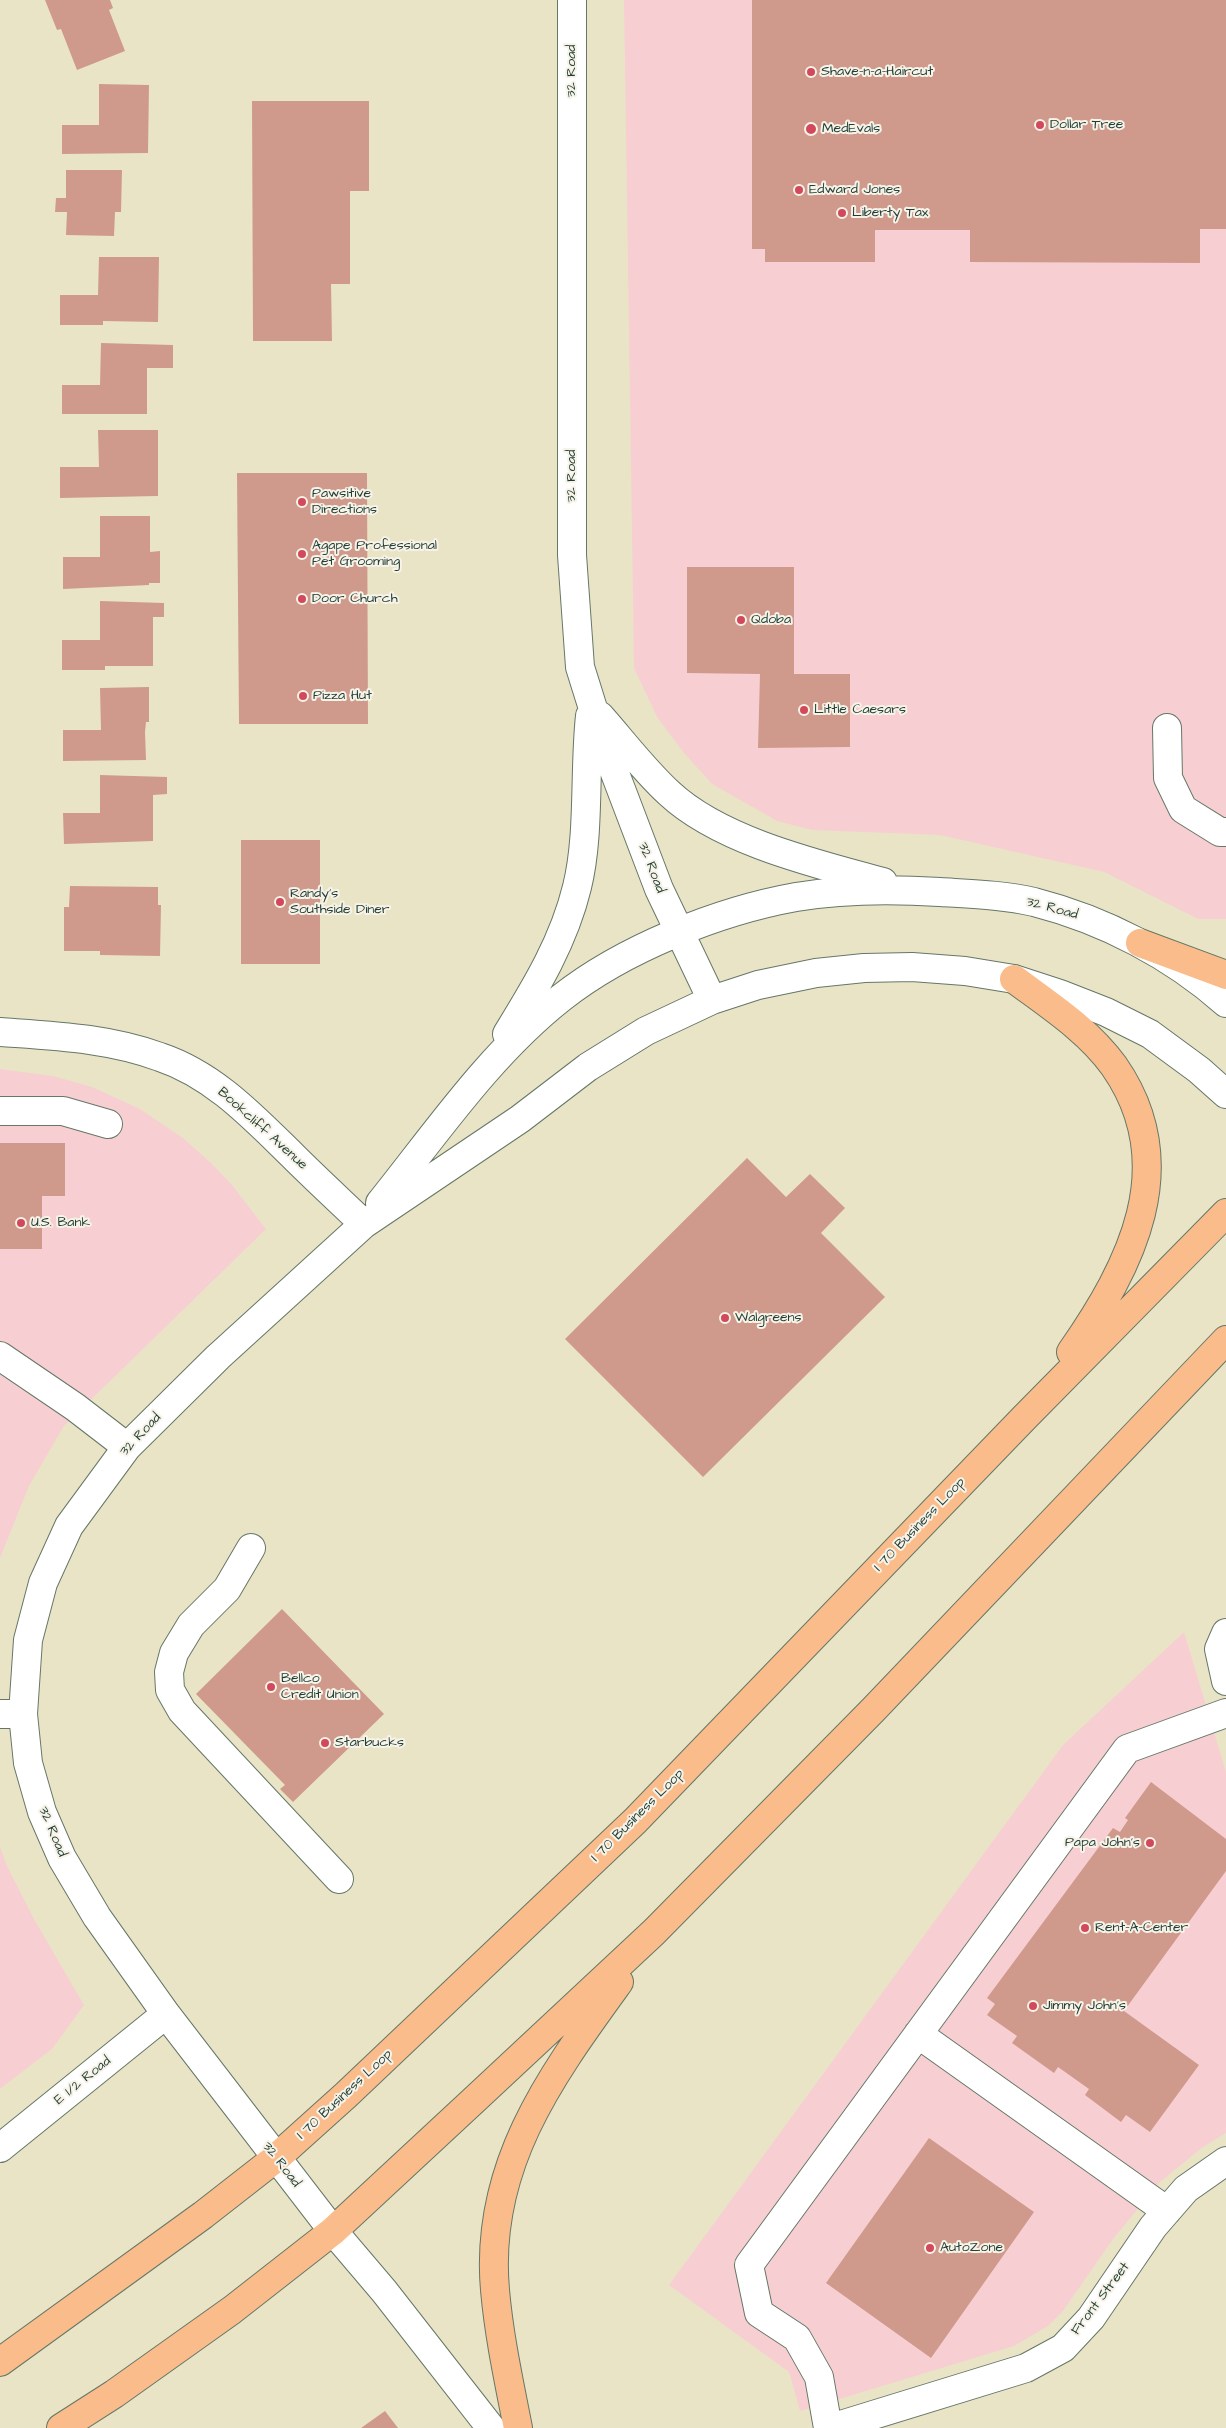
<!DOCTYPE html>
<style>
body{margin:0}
canvas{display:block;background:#e9e4c5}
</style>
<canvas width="1226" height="2428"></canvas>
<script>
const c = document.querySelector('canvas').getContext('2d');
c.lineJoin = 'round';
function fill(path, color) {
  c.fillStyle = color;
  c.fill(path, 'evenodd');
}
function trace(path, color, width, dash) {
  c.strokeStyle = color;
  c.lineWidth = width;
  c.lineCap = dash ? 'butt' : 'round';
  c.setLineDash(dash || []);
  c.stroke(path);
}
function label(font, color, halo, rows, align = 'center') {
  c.font = font + ' "Architects Daughter",sans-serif';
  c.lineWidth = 4;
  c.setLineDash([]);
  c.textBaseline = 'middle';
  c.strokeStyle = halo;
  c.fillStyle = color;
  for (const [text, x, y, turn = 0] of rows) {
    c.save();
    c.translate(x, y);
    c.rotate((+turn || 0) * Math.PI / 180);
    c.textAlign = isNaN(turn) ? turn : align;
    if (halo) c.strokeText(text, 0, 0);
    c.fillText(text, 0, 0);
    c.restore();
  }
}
const built = new Path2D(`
 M624 0H1226V919H1198L1104 872 940 835 812 830 777 821 712 784 684 753 657 717 634 668Z
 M0 1069 53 1076 92 1087 140 1109 183 1138 212 1164 232 1185 266 1229 64 1426 29 1486 0 1558Z
 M1184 1632 1226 1772V2133L1203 2147 1160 2182 1113 2239 1063 2311 1048 2326 1014 2346 800 2411 789 2372 669 2285 1063 1745Z
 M0 1847 7 1866 34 1919 84 2005 52 2049 0 2089Z`);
const building = new Path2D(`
 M45 0H110L113 8 109 10 125 51 77 70 61 29 57 30Z
 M752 0H1226V229H1200V263L970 262V230H875V262H765V249H752Z
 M99 84 149 85 148 153 62 154V125H99Z
 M252 101H369V191H350V284H331L332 341H253Z
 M66 170H122L121 212H115L114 236 66 235 67 212H55L56 198H66Z
 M99 257H159L158 322 103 321V325H60V295H98Z
 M101 343 173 345V368H147V414H62V385H100Z
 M98 430H158V496L60 498V467H99Z
 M237 473H367L368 724H239Z
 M100 516H150V552L160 551V583H149V585L63 589V557H100Z
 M687 567H794V674H850V747L758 748 760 674 687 673Z
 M100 601 164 603V617H153V666H105V670H62V640H100Z
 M149 687V722H146L145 732 146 760 63 761V730H101L100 688Z
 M100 775 167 777V794L153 795V841L64 844 63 813H100Z
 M241 840H320V964H241Z
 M70 886 158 887V905H161L160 956 100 955V951H64V907H69Z
 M0 1143H65V1196H42V1249H0Z
 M747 1158 786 1197 810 1174 845 1208 821 1233 885 1297 703 1477 565 1339Z
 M282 1609 384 1714 293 1802 280 1789 285 1785 196 1694Z
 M1151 1782 1226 1839V1871L1124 2011 1199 2065 1150 2132 1126 2115 1121 2122 1085 2095 1089 2089 1058 2067 1054 2073 1012 2043 1017 2036 987 2015 995 2004 987 1998 1113 1828 1120 1832 1128 1820 1125 1818Z
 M929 2138 1034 2212 931 2358 826 2283Z
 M385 2411 398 2428H361Z`);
const minor = new Path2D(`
 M572 0V555L580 667 605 747 659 889 712 1000
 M600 716C623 742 644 770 669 793 720 841 817 864 883 882
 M1167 728 1168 778 1183 809 1220 832H1226
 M0 1032C55 1036 108 1038 160 1057 214 1075 253 1117 293 1156 316 1179 340 1201 364 1224
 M507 1034C536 987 564 941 577 887 590 835 584 770 590 716
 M0 1111H63L108 1124
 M380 1203C437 1132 489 1055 561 998 623 949 718 911 796 897 843 889 893 889 940 892 971 894 1004 895 1034 902 1104 920 1172 955 1226 1003
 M0 1356 75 1407 127 1447
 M251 1548 227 1589 191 1625 174 1653 169 1672 170 1690 182 1711 339 1879
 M1226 1633 1219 1649 1226 1681
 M0 1714H23
 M918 2034 1167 2211
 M0 2148 166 2014
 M491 2428 384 2291 333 2231 166 2014 97 1917 62 1858 42 1812 28 1763 23 1714 28 1640 43 1583 69 1526 127 1447 218 1357 364 1224 520 1119 588 1067 646 1031 712 1000 758 985 816 973 864 968 912 967 965 971 1014 979 1060 994 1106 1012 1150 1034 1199 1070 1226 1094
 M828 2428 819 2377 797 2338 759 2313 749 2265 1127 1749 1226 1713
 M831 2428 1026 2368 1063 2348 1091 2318 1153 2227 1186 2189 1226 2161`);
const major = new Path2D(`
 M1140 943 1226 975
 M1014 979C1049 1005 1088 1030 1114 1066 1183 1165 1131 1266 1071 1352
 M0 2362 203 2215 276 2158 346 2095 635 1821 1024 1418 1226 1213
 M61 2428 114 2394 232 2310 333 2231 473 2101 654 1932 873 1710 1226 1340
 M518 2428C509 2382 499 2336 495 2290 484 2166 551 2076 619 1982`);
const markers = [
 [811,72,5,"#d1495b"],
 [1040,125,5,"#d1495b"],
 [811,129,6,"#d1495b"],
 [799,190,5,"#d1495b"],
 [842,213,5,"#d1495b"],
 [302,502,5,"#d1495b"],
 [302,554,5,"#d1495b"],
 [302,599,5,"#d1495b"],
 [741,620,5,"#d1495b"],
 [303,696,5,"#d1495b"],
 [804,710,5,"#d1495b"],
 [280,902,5,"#d1495b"],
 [21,1223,5,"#d1495b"],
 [725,1318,5,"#d1495b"],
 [271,1687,5,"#d1495b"],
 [325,1743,5,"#d1495b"],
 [1150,1843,5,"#d1495b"],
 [1085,1928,5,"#d1495b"],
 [1033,2006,5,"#d1495b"],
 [930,2248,5,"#d1495b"]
];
const streetNames = [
 ["32 Road",572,71,-90],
 ["32 Road",572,476,-90],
 ["32 Road",651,868,69],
 ["32 Road",1052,909,15],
 ["Bookcliff Avenue",262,1129,42],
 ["32 Road",141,1435,-47],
 ["I 70 Business Loop",920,1525,-46],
 ["I 70 Business Loop",638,1816,-45],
 ["32 Road",52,1832,67],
 ["E 1/2 Road",83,2081,-39],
 ["I 70 Business Loop",345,2095,-43],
 ["32 Road",281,2165,52],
 ["Front Street",1101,2299,-53]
];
const poiNames = [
 ["Shave-n-a-Haircut",821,72],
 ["Dollar Tree",1050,125],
 ["MedEvals",822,129],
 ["Edward Jones",809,190],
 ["Liberty Tax",852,213],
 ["Pawsitive",312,494],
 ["Directions",312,510],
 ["Agape Professional",312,546],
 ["Pet Grooming",312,562],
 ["Door Church",312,599],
 ["Qdoba",751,620],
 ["Pizza Hut",313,696],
 ["Little Caesars",814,710],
 ["Randy's",290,894],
 ["Southside Diner",290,910],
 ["U.S. Bank",31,1223],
 ["Walgreens",735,1318],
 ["Bellco",281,1679],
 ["Credit Union",281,1695],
 ["Starbucks",335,1743],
 ["Papa John's",1140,1843,"right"],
 ["Rent-A-Center",1095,1928],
 ["Jimmy John's",1043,2006],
 ["AutoZone",940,2248]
];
fill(built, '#f7cfd2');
fill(building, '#cf9a8c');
trace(minor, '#667767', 30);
trace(major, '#667767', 30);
trace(minor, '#fff', 28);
trace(major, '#f9bc8a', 28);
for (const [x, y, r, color] of markers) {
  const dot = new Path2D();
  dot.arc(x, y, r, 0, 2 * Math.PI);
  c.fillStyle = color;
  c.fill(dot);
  trace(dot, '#f7f3e8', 2);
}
label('14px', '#1f3d34', '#f7f3e8', streetNames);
label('14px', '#1f3d34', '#f7f3e8', poiNames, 'left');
</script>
